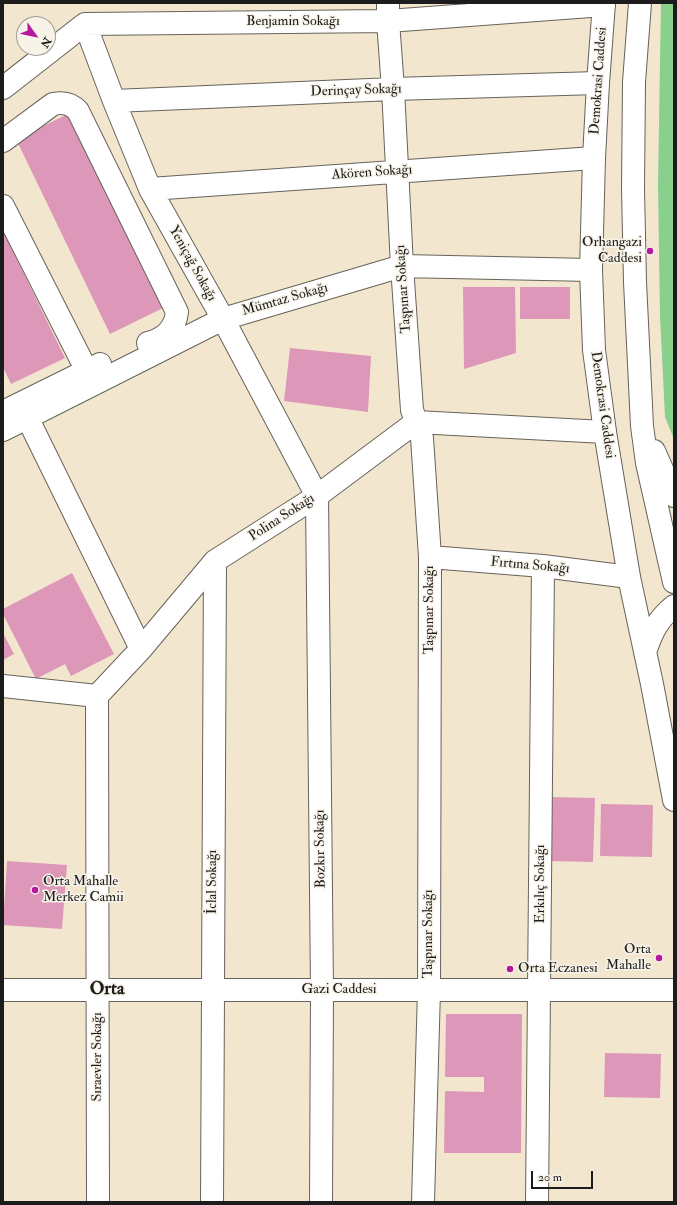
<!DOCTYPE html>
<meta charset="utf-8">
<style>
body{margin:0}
#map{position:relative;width:677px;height:1205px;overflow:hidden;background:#f3e6ce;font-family:"IM FELL Double Pica",serif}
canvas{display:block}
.frame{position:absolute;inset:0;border:4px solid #1c1c1c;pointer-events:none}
.north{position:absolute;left:16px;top:16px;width:40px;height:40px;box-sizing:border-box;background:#f7f3e8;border:1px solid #9f9d96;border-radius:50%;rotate:123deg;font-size:11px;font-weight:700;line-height:16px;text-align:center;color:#1c1c1c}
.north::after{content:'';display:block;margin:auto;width:14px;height:18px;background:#b5179e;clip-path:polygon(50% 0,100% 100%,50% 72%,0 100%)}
.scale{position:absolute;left:531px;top:1171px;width:62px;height:18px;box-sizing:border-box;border:2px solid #1c1c1c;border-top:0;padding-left:5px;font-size:12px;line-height:14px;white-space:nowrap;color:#1c1c1c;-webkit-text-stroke:3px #f7f3e8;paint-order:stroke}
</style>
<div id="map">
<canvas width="677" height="1205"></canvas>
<div class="frame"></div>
<div class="north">N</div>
<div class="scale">20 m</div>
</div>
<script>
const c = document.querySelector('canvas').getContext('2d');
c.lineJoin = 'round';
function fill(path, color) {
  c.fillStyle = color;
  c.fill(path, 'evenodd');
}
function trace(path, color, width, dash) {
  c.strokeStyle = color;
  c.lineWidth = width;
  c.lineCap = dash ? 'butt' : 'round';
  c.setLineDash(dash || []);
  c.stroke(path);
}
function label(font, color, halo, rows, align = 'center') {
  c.font = font + ' "IM FELL Double Pica",serif';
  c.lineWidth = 3;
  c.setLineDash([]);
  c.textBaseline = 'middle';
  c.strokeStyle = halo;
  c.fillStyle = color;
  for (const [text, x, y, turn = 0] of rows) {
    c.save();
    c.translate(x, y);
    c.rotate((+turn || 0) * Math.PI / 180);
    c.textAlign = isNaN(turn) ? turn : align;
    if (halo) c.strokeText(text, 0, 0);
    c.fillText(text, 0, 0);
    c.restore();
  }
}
const green = new Path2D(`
 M661 3H674V439L665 417 660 316 658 185Z`);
const building = new Path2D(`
 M70 113 163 308 110 334 16 139Z
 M3 231 65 358 11 384 3 367Z
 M463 287H515L516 353 464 369Z
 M520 287H570V319H520Z
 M290 348 371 356 368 412 284 401Z
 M72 573 114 654 71 676 65 664 36 679 3 614V609Z
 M3 633 14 654 3 660Z
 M550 797 595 798 593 862 548 861Z
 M601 804 653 805 652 857 600 856Z
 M7 861 67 865 62 929 3 925Z
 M446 1014H522L521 1153H444L445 1091 484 1092V1077H445Z
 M605 1053 661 1054 660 1098 604 1097Z`);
const minor = new Path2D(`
 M388 3V21L393 89 402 266 412 410 422 438 430 557 429 990 423 1202
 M85 24 114 101 150 189 223 319 317 496 322 990 321 1202
 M3 88 85 24 388 21 604 5
 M114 101 393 89 598 83
 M3 141 53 104C63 102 71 103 78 111L177 312C175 329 165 339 148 343
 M150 189 594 158
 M3 206 93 383
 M3 412 100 364
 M27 417 141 649
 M3 430 223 319 402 266 591 270
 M430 557 543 566 629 577
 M3 686 97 696 141 649 215 561 317 496 416 422 605 432
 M97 696 98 1202
 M3 990H674
 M212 1202 215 561
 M537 1202 543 566`);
const major = new Path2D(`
 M604 3 598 83 594 158 591 270 594 350 605 432 629 577 652 684 674 800
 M640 3 634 82 633 189 635 282 642 426 647 463 674 582
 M654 451 674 496
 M645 652C652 632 657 620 674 606`);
const markers = [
 [650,251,4,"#b5179e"],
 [35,890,4,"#b5179e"],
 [659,958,4,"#b5179e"],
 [510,969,4,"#b5179e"]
];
const streetNames = [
 ["Benjamin Sokağı",293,22],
 ["Demokrasi Caddesi",599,81,-86],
 ["Derinçay Sokağı",356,91,-2],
 ["Akören Sokağı",372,173,-4],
 ["Yeniçağ Sokağı",192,264,61],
 ["Taşpınar Sokağı",404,289,-94],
 ["Mümtaz Sokağı",285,300,-16],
 ["Demokrasi Caddesi",602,405,82],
 ["Polina Sokağı",282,518,-33],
 ["Fırtına Sokağı",530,566,5],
 ["Taşpınar Sokağı",430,610,-90],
 ["Bozkır Sokağı",321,849,-91],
 ["İclal Sokağı",213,882,-90],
 ["Erkılıç Sokağı",541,884,-90],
 ["Taşpınar Sokağı",429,934,-90],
 ["Gazi Caddesi",339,990],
 ["Sıraevler Sokağı",98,1057,-90]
];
const poiNames = [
 ["Orhangazi",642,243],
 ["Caddesi",642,259],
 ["Orta Mahalle",43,882,"left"],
 ["Merkez Camii",43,898,"left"],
 ["Orta",651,950],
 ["Mahalle",651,966],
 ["Orta Eczanesi",518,969,"left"]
];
const districtNames = [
 ["Orta",107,990]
];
fill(green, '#88d08b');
fill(building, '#dd97b9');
trace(minor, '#67635a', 24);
trace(major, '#67635a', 24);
trace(minor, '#fff', 22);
trace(major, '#fff', 22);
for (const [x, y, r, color] of markers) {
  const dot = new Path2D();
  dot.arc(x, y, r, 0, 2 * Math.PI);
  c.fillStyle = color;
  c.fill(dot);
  trace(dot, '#f7f3e8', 1.5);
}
label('14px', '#1c1c1c', '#f7f3e8', streetNames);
label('14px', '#1c1c1c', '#f7f3e8', poiNames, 'right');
label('bold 18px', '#1c1c1c', '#f7f3e8', districtNames);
</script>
